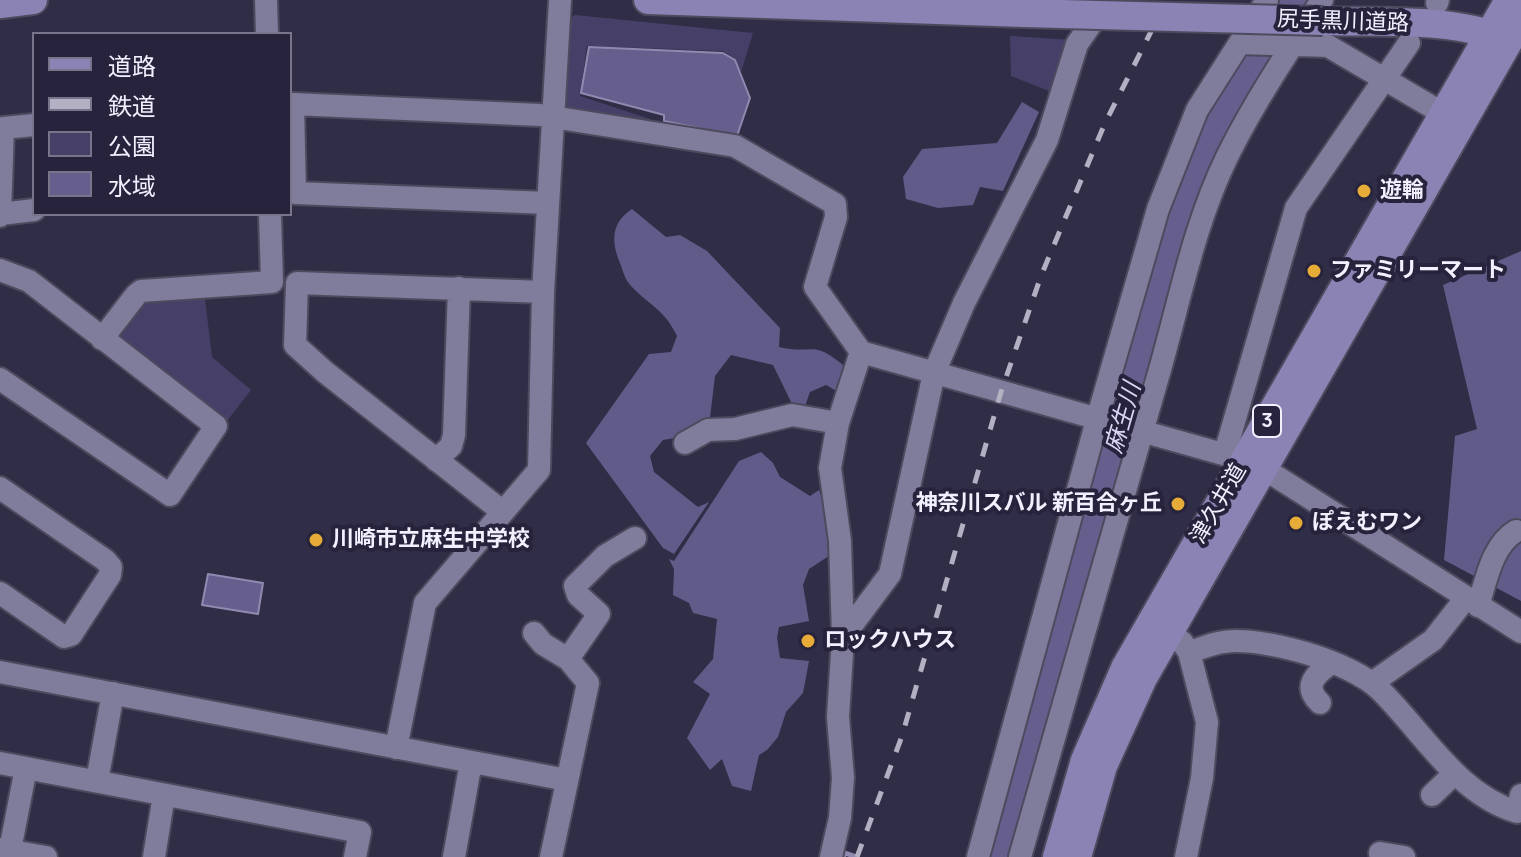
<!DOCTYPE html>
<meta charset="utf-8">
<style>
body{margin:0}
#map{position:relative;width:1521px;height:857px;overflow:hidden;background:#302d46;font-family:Manrope,"Noto Sans JP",sans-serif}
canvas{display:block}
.legend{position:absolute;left:32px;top:32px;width:260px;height:184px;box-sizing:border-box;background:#27233c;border:2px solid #78758a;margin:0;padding:10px 14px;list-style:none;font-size:24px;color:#f1f0fe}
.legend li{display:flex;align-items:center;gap:16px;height:40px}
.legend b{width:40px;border:2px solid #78758a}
</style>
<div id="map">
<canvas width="1521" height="857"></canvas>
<ul class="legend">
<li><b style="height:10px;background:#8a83b4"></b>道路</li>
<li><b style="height:10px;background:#b2b0c2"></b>鉄道</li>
<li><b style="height:22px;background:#464069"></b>公園</li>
<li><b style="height:22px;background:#665f8e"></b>水域</li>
</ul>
</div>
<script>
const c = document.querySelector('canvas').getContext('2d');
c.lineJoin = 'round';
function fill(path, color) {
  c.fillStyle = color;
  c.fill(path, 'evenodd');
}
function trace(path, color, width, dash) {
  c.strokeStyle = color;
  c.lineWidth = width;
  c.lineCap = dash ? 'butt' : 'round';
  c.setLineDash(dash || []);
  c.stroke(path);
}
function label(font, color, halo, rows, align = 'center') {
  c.font = font + ' Manrope,"Noto Sans JP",sans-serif';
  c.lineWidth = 8;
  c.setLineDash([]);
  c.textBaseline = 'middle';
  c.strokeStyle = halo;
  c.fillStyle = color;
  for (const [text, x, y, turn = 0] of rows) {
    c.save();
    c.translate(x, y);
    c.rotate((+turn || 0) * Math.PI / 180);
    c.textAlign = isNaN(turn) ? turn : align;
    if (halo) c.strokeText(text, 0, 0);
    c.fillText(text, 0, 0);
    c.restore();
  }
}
const green = new Path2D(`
 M575 15 753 33 741 72 735 59 723 51 587 46 580 96 650 119 649 127 570 113 563 106 566 21Z
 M1010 36 1072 40 1049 91 1011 76Z
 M147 299H205L212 357 251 390 227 421 117 333Z`);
const forest = new Path2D(`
 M1022 102 1039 112 1003 191 980 187 973 205 938 208 906 199 903 177 922 149 997 143Z
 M632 209 666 237 680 235 707 251 780 328 779 347C813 355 812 339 843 365L840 393 826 385 810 392 804 409 794 408 773 365 731 355 715 376 709 426 686 436 663 440 650 456 654 472 698 507 709 502 674 554 663 548 586 443 649 354 671 352 677 336C664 309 650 306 631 286 625 280 623 271 620 263 611 241 611 223 632 209Z
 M1521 251V601L1444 560 1455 436 1477 429 1443 285Z
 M761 452 773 463 780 477 810 496 819 490 828 514 832 554 809 569 803 585 809 621 779 627 777 638 780 658 809 661 803 693 786 712 778 737 767 750 759 755 751 791 732 786 722 759 710 770 687 738 710 694 693 682 713 659 717 619 693 613 689 603 673 595 674 569 669 559 674 561 739 461Z`);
const water = new Path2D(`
 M589 47 723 53 735 60 750 98 737 136 664 121V115L581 93Z
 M208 574 263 583 258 614 202 605Z`);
const stream = new Path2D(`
 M843 857 845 853 854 856`);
const river = new Path2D(`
 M998 857 1175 230 1200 152 1295 0`);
const minor = new Path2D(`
 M266 0 267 34
 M1437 3 1438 0
 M1240 43 1328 46 1444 114
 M548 203 295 193 293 104 540 115 735 146 835 204 836 217 815 287 861 352 1244 460 1277 477 1521 632
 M0 214 34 210
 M0 216 3 128 34 125
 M0 270 29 281 216 426 170 495 0 379
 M102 339 136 295 141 291 272 282 270 214
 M685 443 708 430 735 429 792 415 838 423
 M1225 453 1296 208 1409 43
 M436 460 451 446 454 435 459 288
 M0 488 105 560 111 567 110 575 71 635 64 637 0 593
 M503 512 325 372 295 345 297 283 543 292
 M1478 606C1486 581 1492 545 1516 531
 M534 633 543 644 568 659 588 683 551 857
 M1167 633 1182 642 1189 652C1200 649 1213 643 1224 642 1264 636 1352 662 1380 690 1423 732 1457 794 1517 812L1521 795
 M843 637 890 574 934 373 964 303 1047 140 1077 44 1108 0
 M568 659 599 614 578 595 575 586 605 556 635 538
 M0 672 567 780
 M1372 683 1433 640 1466 598
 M1320 703C1302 686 1316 673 1332 663
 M396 748 425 603 539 470 543 292 560 0
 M0 763 360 832 355 857
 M97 781 113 693
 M1432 795 1455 773
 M0 849 46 857
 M10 850 26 768
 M1380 853 1404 857
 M154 857 164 795
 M454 857 471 762
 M831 857 840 818 843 778 838 717 843 637 840 541 830 468 838 423 861 352
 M978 857 1097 420 1158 209 1197 110 1267 0
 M1020 857C1066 698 1110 539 1157 380 1179 305 1193 226 1228 155 1255 101 1289 50 1322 0
 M1186 857 1202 778 1207 722 1189 652`);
const major = new Path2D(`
 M648 0 1024 13
 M0 4 33 0
 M1323 21C1378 23 1455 17 1504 40
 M1057 857 1085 760 1125 668 1509 0
 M1077 857 1103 766 1143 678 1521 20`);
const rail = new Path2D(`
 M857 857 902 736 1001 392 1041 276 1105 123 1167 0`);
const majorBridge = new Path2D(`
 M1024 13 1323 21`);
const markers = [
 [1364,191,8,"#e7ac37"],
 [1314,271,8,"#e7ac37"],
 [1178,504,8,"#e7ac37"],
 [1296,523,8,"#e7ac37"],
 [316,540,8,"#e7ac37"],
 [808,641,8,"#e7ac37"]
];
const shields = [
 [1267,421,28]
];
const shieldNames = [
 ["3",1267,421]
];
const streetNames = [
 ["尻手黒川道路",1343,22,2],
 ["津久井道",1219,504,-60]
];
const poiNames = [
 ["遊輪",1380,191],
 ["ファミリーマート",1330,271],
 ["神奈川スバル 新百合ヶ丘",1162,504,"right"],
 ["ぽえむワン",1312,523],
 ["川崎市立麻生中学校",332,540],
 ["ロックハウス",824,641]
];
const waterNames = [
 ["麻生川",1124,418,-74]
];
fill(green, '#464069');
fill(forest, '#615b89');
fill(water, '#665f8e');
trace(water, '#908ab0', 2);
trace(stream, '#908ab0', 5);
trace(river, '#665f8e', 28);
trace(minor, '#4d4a5e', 26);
trace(major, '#4d4a5e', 32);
trace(minor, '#807c9b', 22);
trace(major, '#8a83b4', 28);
trace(rail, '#b2b0c2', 5, [14, 14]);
trace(majorBridge, '#4d4a5e', 32, []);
trace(majorBridge, '#8a83b4', 28);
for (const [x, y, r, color] of markers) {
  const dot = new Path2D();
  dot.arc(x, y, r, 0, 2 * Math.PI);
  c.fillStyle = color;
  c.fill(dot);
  trace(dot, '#27233c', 3);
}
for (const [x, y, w] of shields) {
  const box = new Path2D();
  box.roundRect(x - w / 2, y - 16, w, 32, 6);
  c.fillStyle = '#27233c';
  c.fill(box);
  trace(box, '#f1f0fe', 2);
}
label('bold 20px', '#f1f0fe', null, shieldNames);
label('22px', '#f1f0fe', '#27233c', streetNames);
label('bold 22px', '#f1f0fe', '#27233c', poiNames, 'left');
label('italic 24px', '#dad7f6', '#27233c', waterNames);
</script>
